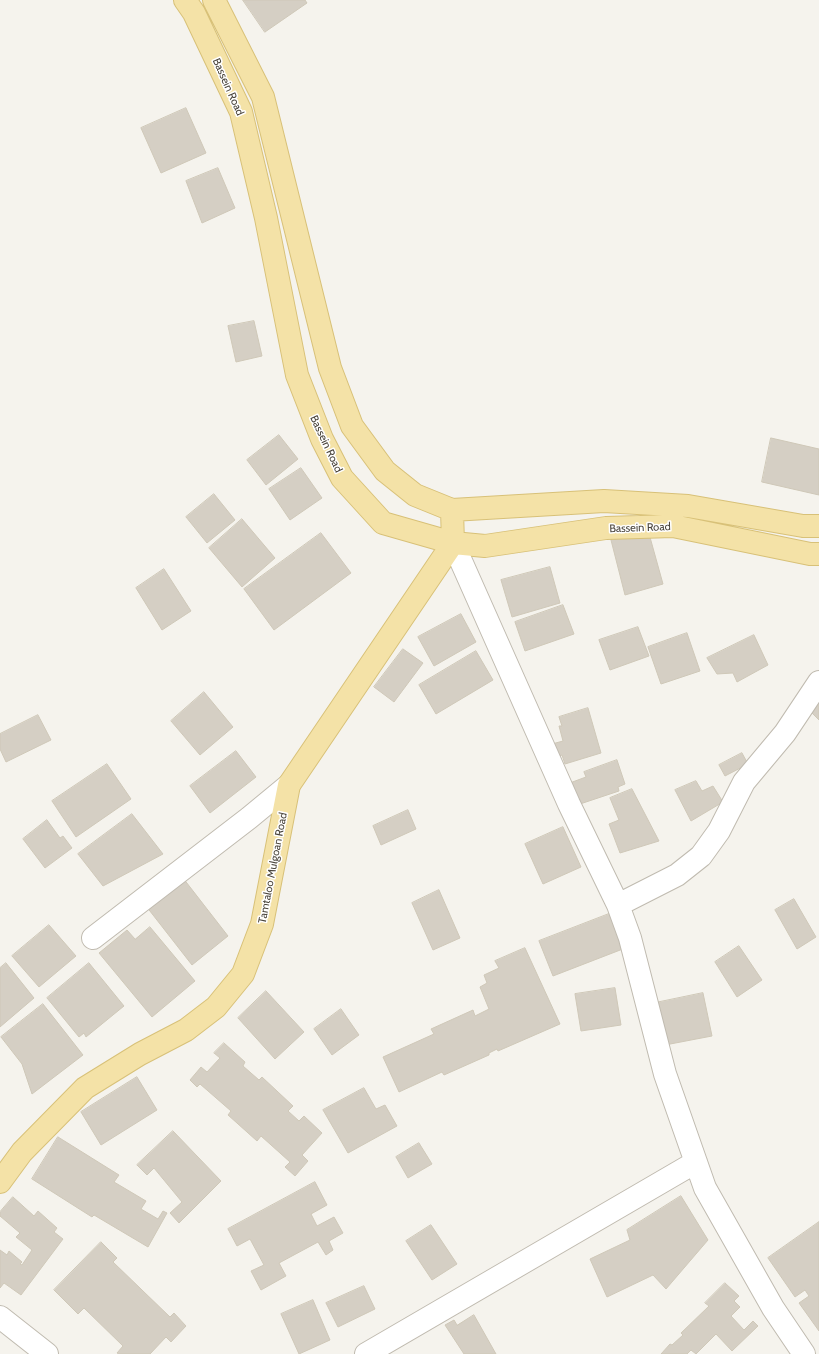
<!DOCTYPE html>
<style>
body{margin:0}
canvas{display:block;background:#f5f3ed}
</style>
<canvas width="819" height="1354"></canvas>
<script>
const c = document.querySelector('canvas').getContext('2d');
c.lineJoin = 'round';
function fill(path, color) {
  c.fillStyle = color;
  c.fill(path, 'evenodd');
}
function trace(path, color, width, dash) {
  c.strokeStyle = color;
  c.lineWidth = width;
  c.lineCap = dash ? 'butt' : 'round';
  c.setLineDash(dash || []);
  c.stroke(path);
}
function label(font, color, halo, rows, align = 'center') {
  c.font = font + ' Cabin,sans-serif';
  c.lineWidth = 3;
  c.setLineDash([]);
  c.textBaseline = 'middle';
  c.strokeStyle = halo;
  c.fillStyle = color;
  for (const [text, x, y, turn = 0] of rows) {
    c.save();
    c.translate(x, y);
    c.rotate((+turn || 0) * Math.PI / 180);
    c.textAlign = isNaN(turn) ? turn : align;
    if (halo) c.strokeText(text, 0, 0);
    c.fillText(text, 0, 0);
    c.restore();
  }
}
const building = new Path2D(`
 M243 0H305L307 3 265 32Z
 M186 108 206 153 161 173 141 128Z
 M218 168 235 208 202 223 186 181Z
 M254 321 262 356 236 362 228 326Z
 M279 435 298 459 266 485 247 460Z
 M771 438 819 449V495L762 482Z
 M301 468 322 498 290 520 269 489Z
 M214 494 235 520 207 543 186 517Z
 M242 519 275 558 242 587 209 548Z
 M648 530 663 584 625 595 611 540Z
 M321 533 351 573 274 630 244 589Z
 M550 567 560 603 512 617 501 580Z
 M164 569 191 611 162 630 136 588Z
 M563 605 574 634 525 651 515 622Z
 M461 614 476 642 434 666 418 637Z
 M638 627 649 656 610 670 599 640Z
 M687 633 700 671 661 684 648 647Z
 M754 635 768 665 737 682 733 673 717 674 707 658Z
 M403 649 423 663 394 702 374 687Z
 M476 651 493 680 436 714 419 685Z
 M204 692 233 727 200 755 171 721Z
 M819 703V720L811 712Z
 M588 708 601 753 565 764 562 755 556 757 552 744 563 741 559 726H562L559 717Z
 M38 715 51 740 6 762 0 749V734Z
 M236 751 256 777 210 813 190 786Z
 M742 753 748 764 725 776 719 765Z
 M617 760 625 784 618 787 619 791 574 806 567 784 586 777 584 772Z
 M107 764 131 799 76 837 52 801Z
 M696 781 702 791 713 786 723 802 691 821 675 790Z
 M632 789 659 841 620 853 609 824 619 820 610 798Z
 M408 810 416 829 381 845 373 826Z
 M132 814 163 854 103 886 78 854Z
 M47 820 60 838 63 836 72 848 45 868 23 839Z
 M563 827 581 867 543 884 525 844Z
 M183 878 228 936 192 965 146 906Z
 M439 890 460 938 433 950 412 903Z
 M794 899 816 937 797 949 775 910Z
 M614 912 628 947 553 976 539 941Z
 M49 925 76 956 39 987 12 956Z
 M150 927 195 981 152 1017 99 953 127 930 135 939Z
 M739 946 762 980 737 997 715 962Z
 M525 948 560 1024 498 1051 497 1049 489 1053V1055L444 1075 442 1072 399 1092 383 1057 434 1034 431 1029 473 1010 475 1016 489 1009 480 987 487 983 484 975 499 968 495 961Z
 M6 963 34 998 0 1027V968Z
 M89 963 124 1006 86 1037 84 1033 79 1037 47 998Z
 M615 988 621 1025 581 1031 575 994Z
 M266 991 304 1032 275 1059 238 1018Z
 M703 993 712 1036 665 1045 655 1003Z
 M43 1004 83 1055 32 1094 22 1064 1 1037Z
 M341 1009 359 1035 332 1055 314 1029Z
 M224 1043 245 1062 243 1066 259 1080 262 1077 293 1106 288 1111 299 1121 304 1116 322 1133 302 1155 308 1161 295 1176 285 1167 290 1162 261 1136 257 1141 228 1115 231 1111 200 1084 197 1087 190 1080 201 1067 207 1072 220 1058 214 1053Z
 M137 1077 157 1110 101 1145 81 1112Z
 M364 1088 376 1109 385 1105 397 1126 348 1153 323 1110Z
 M173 1131 221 1181 179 1223 170 1213 182 1202 154 1168 147 1175 137 1165Z
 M58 1137 119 1175 114 1182 146 1201 141 1209 158 1219 163 1211 167 1213 148 1247 94 1215 92 1217 32 1179Z
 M419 1143 432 1164 408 1178 396 1157Z
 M315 1182 327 1205 311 1214 317 1226 334 1217 343 1233 329 1241 333 1250 326 1255 318 1242 279 1263 286 1276 261 1290 251 1271 264 1265 250 1239 237 1246 228 1229Z
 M681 1196 708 1240 666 1289 653 1275 607 1297 590 1259 630 1240 627 1230Z
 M13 1197 34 1216 38 1211 57 1228 54 1232 63 1239 21 1295 4 1283 0 1288V1250L7 1255 9 1251 22 1262 20 1264 22 1265 32 1250 16 1237 20 1233 0 1216V1212Z
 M819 1222V1331L799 1303 809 1296 805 1290 795 1297 768 1258Z
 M431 1225 457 1264 432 1280 406 1241Z
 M101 1242 117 1258 113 1262 170 1317 174 1313 186 1326 171 1342 166 1337 150 1354H119L117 1353 123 1346 84 1308 78 1314 54 1290Z
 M725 1283 739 1296 734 1301 740 1307 731 1316 744 1330 753 1321 758 1326 732 1351 716 1334 696 1354 691 1350 687 1354H661L670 1344 672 1345 683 1335 681 1333 709 1306 705 1303Z
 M364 1286 375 1309 338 1327 326 1303Z
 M313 1300 330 1340 299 1354 281 1314Z
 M474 1315 496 1354H464L445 1325 454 1320 457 1325Z`);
const minor = new Path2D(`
 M453 543 569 804 618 905 630 938 665 1074 705 1188 773 1308 804 1354
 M618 905 677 875 701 856 719 831 744 782 785 733 819 682
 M93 938 249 818 289 785
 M0 1317 47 1354
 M366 1354 696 1162`);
const major = new Path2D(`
 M185 0 194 13 241 112 266 218 297 375 322 439 342 478 383 523 453 543 485 546 606 528 673 526 810 554H819
 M214 0 263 97 330 368 352 426 385 471 415 495 452 510 604 501 688 506 803 526H819
 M0 1182 22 1152 85 1088 140 1054 186 1030 216 1007 243 974 262 924 289 785 453 543 452 510`);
const streetNames = [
 ["Bassein Road",228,87,66],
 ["Bassein Road",326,444,65],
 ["Bassein Road",640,528,-2],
 ["Tamtaloo Mulgoan Road",273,868,-79]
];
fill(building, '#d5cfc4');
trace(building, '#cfc8b8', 1);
trace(minor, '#c0bbb0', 24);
trace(major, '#d8c178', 24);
trace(minor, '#fff', 22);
trace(major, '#f4e2a7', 22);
label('11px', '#49443b', '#fff', streetNames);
</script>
